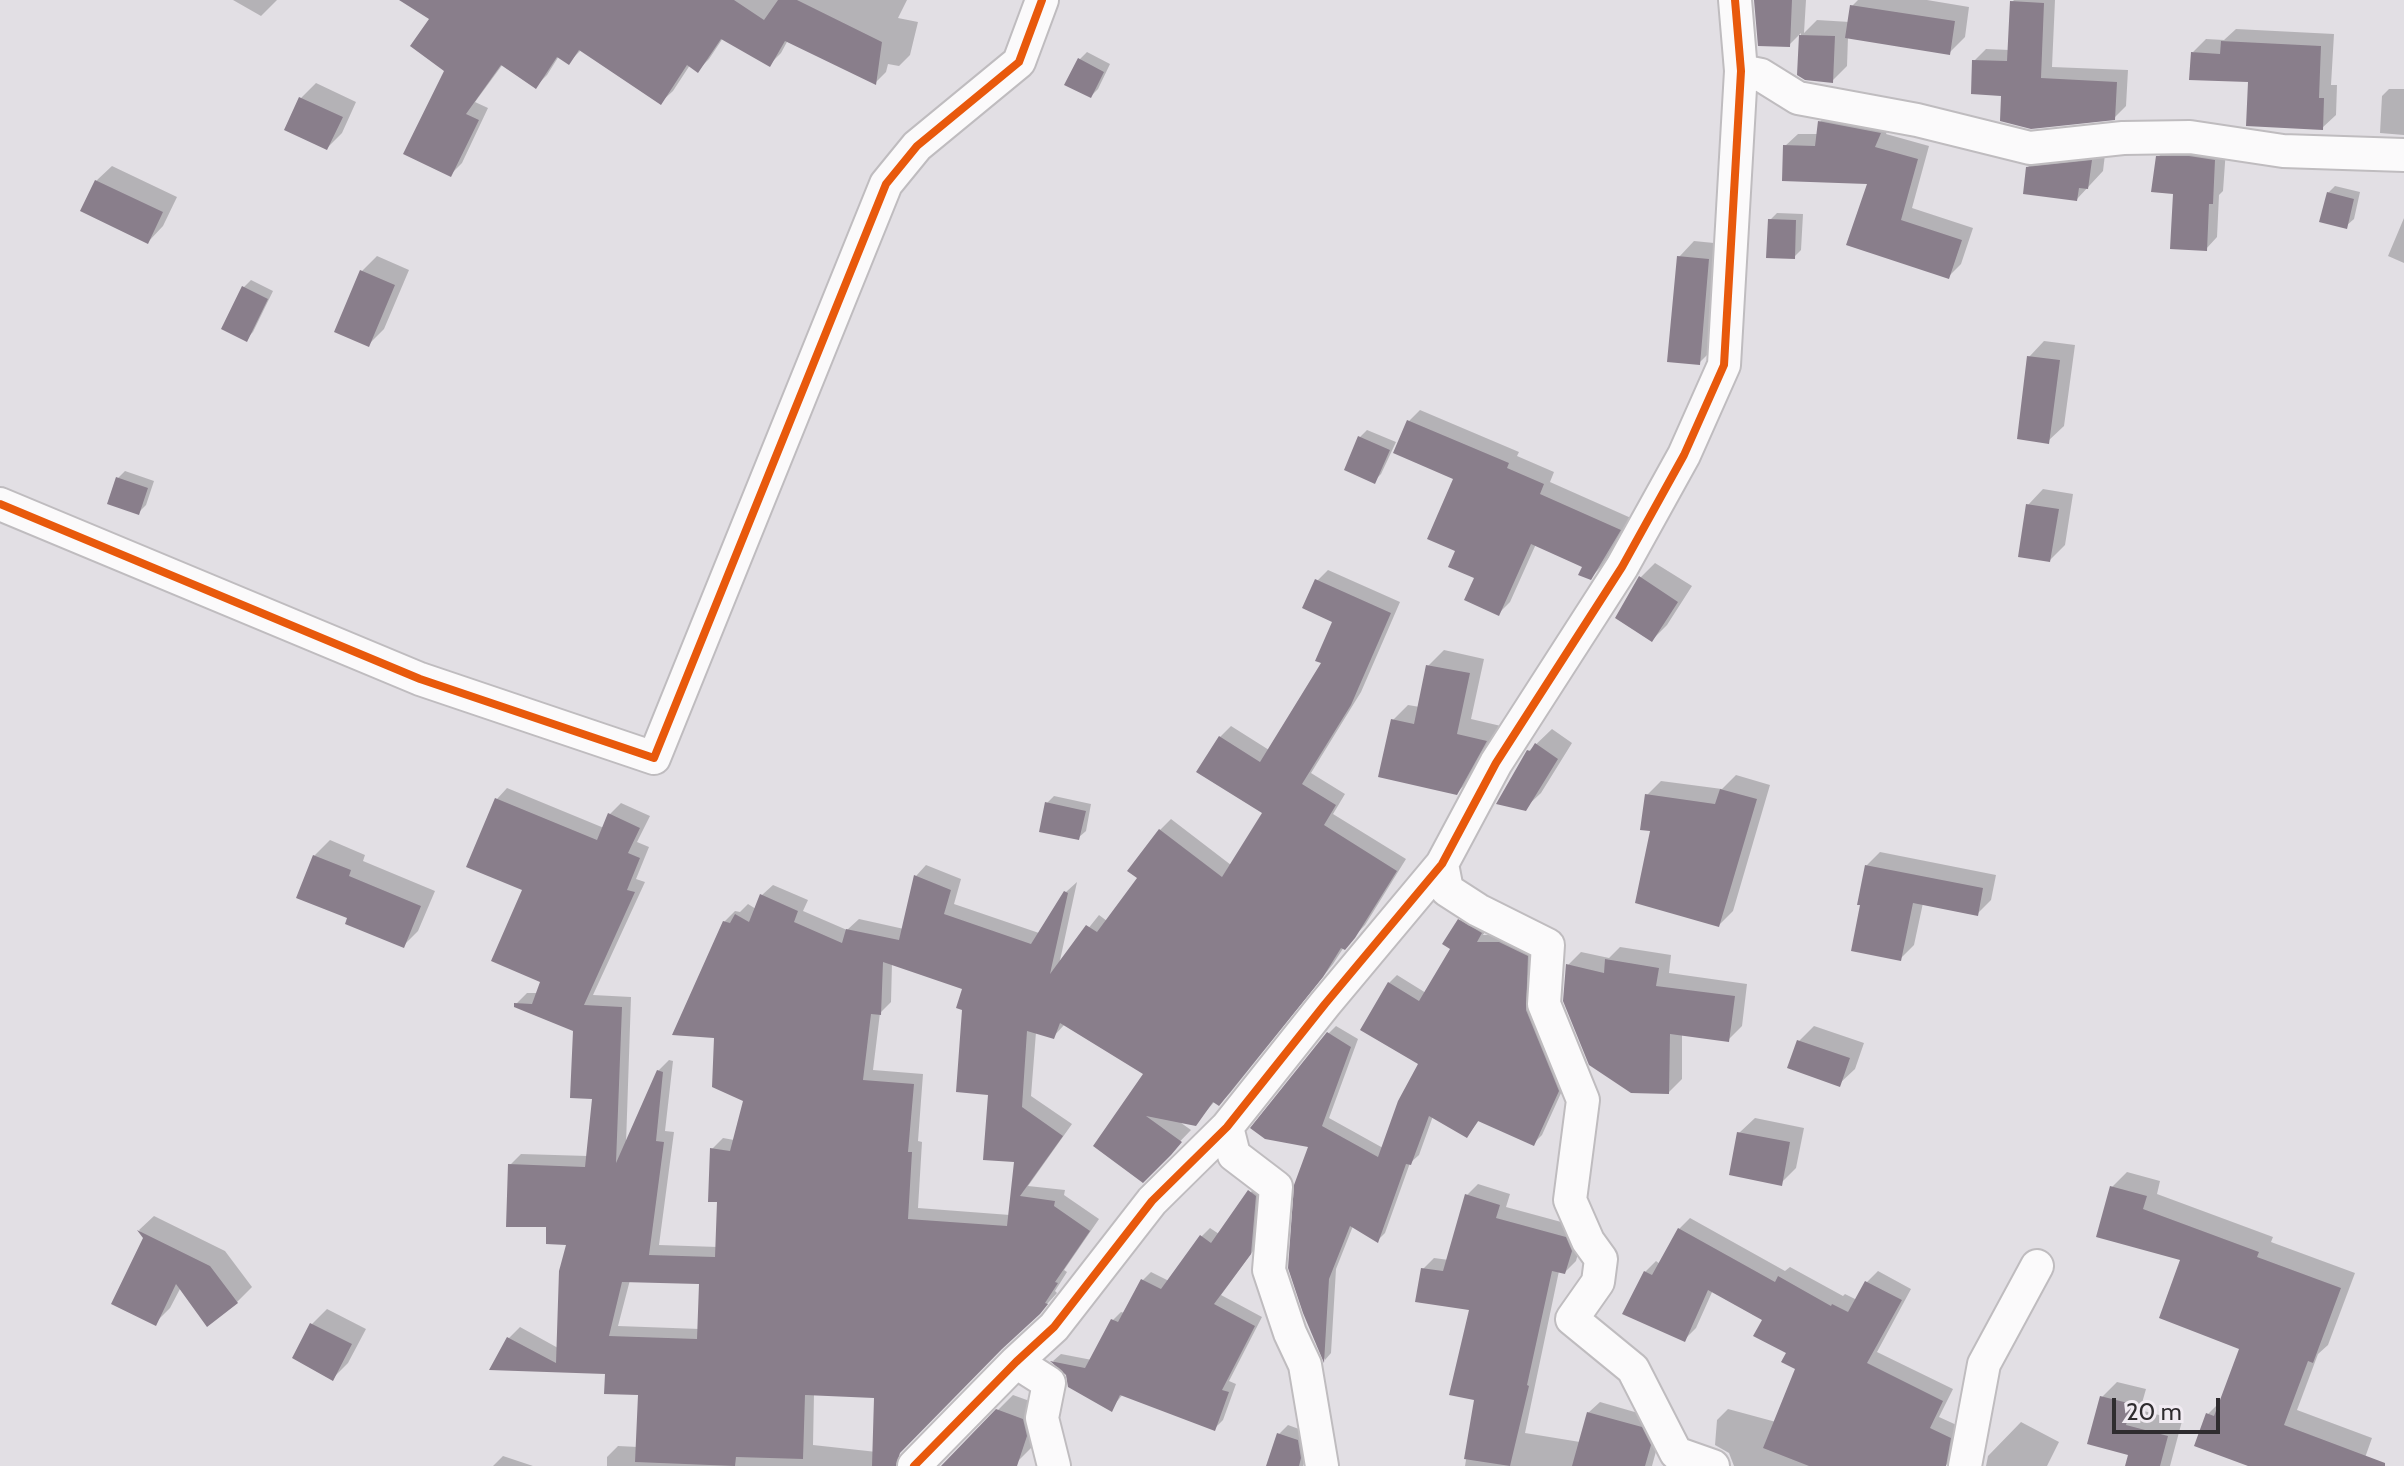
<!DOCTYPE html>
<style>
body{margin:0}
#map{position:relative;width:2404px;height:1466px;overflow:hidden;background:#e2dfe4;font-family:Cabin,sans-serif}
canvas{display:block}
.scale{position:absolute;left:2112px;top:1398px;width:108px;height:36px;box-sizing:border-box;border:4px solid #2f2c2f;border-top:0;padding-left:10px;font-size:24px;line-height:28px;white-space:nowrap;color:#2f2c2f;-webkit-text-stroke:6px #f1ebf2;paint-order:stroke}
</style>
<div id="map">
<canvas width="2404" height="1466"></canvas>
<div class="scale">20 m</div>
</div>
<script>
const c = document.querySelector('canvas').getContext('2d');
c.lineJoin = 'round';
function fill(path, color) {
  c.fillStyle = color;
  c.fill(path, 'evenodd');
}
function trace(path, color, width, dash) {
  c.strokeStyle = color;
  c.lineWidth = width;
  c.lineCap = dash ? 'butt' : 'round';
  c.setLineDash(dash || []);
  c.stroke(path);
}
const shadow = new Path2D(`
 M233 0H277L261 16Z
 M403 0H907L898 18 918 22 910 55 899 66 888 64 886 72 875 83 788 40 781 53 769 65 723 38 709 59 698 70 690 65 673 91 661 102 582 49 569 62 559 56 547 75 536 86 503 64 475 102 488 108 462 163 450 175 446 70 432 19Z
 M1755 0H1806L1804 33 1817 20 1850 22 1852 6 1858 0H1927L1969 7 1965 37 1950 52 1848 37 1847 66 1832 81 1799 74 1801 33 1789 45Z
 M2014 0H2055L2052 67 2128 70 2126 106 2114 118 2003 94 1974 61 1986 49 2010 50 2012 2Z
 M2236 29 2334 34 2331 85H2337L2336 115 2322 128 2251 80 2193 52 2206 39 2224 40Z
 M1087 52 1110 64 1098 89 1091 96 1080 59Z
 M316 83 356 102 342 133 327 148 301 98Z
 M2389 89H2404V135L2380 133 2382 96Z
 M1832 109 1892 120 1886 134 1929 146 1912 208 1973 228 1961 264 1948 277 1849 244 1869 182 1785 146 1798 134H1818L1820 122Z
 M2106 146 2103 171 2077 199 2028 167 2044 152Z
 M2170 146 2226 149 2223 191 2219 195 2217 237 2206 249 2158 157Z
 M112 166 177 197 163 226 148 242 96 181Z
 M2335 186 2360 192 2354 219 2346 226 2328 193Z
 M1777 213 1803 214 1801 250 1794 257 1770 220Z
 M2404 218V263L2388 256Z
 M1694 241 1724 244 1714 348 1699 363 1679 257Z
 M377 256 409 270 384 329 369 344 362 271Z
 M251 280 273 291 253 332 246 339 244 287Z
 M2044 341 2075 345 2064 426 2048 441 2029 357Z
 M1420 410 1519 452 1517 456 1554 472 1550 482 1631 518 1602 566 1590 578 1584 566 1536 544 1510 602 1499 613 1457 550 1455 478 1409 421Z
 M1367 430 1396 442 1381 474 1374 481 1360 437Z
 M125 471 154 481 146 505 139 512 118 478Z
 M2043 489 2073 494 2065 545 2050 560 2028 505Z
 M1655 563 1692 586 1667 625 1652 640 1640 578Z
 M1328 570 1400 602 1361 692 1311 773 1345 794 1333 814 1406 859 1365 925 1344 947 1333 964 1230 1093 1219 1104 1215 1101 1195 1124 1177 1120 1191 1130 1143 1180 1146 1073 1065 1024 1053 1037 1036 1032 1031 1096 1072 1124 1028 1186 1065 1190 1064 1195 1099 1219 1064 1270 1067 1272 1055 1291 1057 1293 1039 1313 876 1396 814 1394 813 1445 895 1454 893 1466H607V1457L618 1446 638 1447 640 1393 607 1372 492 1368 509 1338 520 1327 558 1348 568 1243 548 1225 510 1165 521 1154 588 1156 594 1097 575 1029 516 1004 527 993H538L543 981 524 889 497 799 507 788 604 828 610 814 621 803 650 816 637 842 649 847 636 879 645 882 593 995 631 997 626 1144 658 1071 669 1060 673 1061 665 1131 674 1132 659 1245 718 1247 719 1200 712 1149 723 1138 734 1140 745 1100 724 922 735 911 740 912 748 904 756 909 762 895 773 885 808 900 803 911 847 930 859 919 904 929 916 876 926 865 961 879 954 904 1039 933 1066 892 1077 882 1059 965 1099 915 1107 921 1139 878 1160 830 1171 819 1231 865 1264 812 1220 737 1231 726 1269 750 1324 662 1335 621 1317 581ZM892 963 964 988 990 1093 1016 1160 1010 1215 918 1208 922 1142 918 1141 923 1074 873 1070 880 1013 891 1002ZM630 1280 701 1282 700 1329 618 1326Z
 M1444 650 1484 659 1471 719 1501 726 1472 777 1457 793 1393 720 1408 705 1420 707 1428 666Z
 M1552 729 1572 743 1541 793 1525 808 1528 752Z
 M1736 775 1770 785 1733 911 1719 925 1652 830 1647 795 1661 781 1722 789Z
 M1054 796 1091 804 1086 831 1078 838 1047 803Z
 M330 840 365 855 363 861 435 891 418 931 403 946 350 917 314 856Z
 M1880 852 1996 875 1991 900 1977 914 1923 903 1914 945 1900 959 1866 866Z
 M1467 913 1489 925 1483 935 1507 934 1535 948 1566 1082 1542 1135 1534 1143 1480 1119 1467 1136 1433 1116 1419 1155 1410 1163 1385 1233 1377 1241 1353 1226 1336 1269 1331 1353 1325 1360 1305 1312 1311 1145 1328 1034 1336 1026 1358 1039 1329 1118 1383 1148 1421 1064 1389 983 1397 975 1426 993 1453 949 1459 921Z
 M1620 947 1671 955 1669 973 1747 984 1742 1026 1728 1040 1682 1033V1079L1669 1092 1568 965 1581 952 1609 958Z
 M1814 1026 1864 1043 1855 1069 1839 1084 1790 1067 1799 1041Z
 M1755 1118 1804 1128 1796 1168 1781 1183 1739 1133Z
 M2127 1172 2160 1181 2157 1194 2273 1237 2271 1242 2355 1273 2328 1345 2318 1354 2297 1410 2372 1438 2362 1466H2253L2208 1414 2223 1399 2242 1347 2182 1259 2112 1187Z
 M1258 1183 1264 1187 1259 1243 1221 1295 1262 1317 1229 1381 1236 1384 1223 1420 1214 1429 1123 1394 1111 1409 1053 1361 1061 1354 1092 1360 1113 1320 1121 1312 1125 1313 1143 1280 1151 1272 1169 1281 1202 1236 1210 1228 1219 1234Z
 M1478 1184 1510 1194 1506 1207 1576 1226 1582 1239 1576 1261 1565 1272 1559 1271 1525 1433 1580 1442 1588 1413 1600 1402 1652 1417 1661 1433 1652 1466H1465L1476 1398 1471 1309 1423 1269 1434 1258 1449 1260 1467 1195Z
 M154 1216 225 1251 252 1287 237 1302 181 1287 170 1308 155 1323 145 1238 139 1230Z
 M1690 1218 1785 1271 1790 1267 1843 1296 1845 1294 1857 1300 1867 1282 1878 1271 1911 1289 1877 1352 1953 1389 1939 1417 1961 1427 1957 1455 1946 1465 1943 1463 1941 1466H1734L1729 1453 1715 1445 1717 1420 1728 1409 1776 1422 1797 1368 1764 1319 1713 1290 1696 1328 1685 1339 1645 1272 1656 1261 1660 1264 1679 1229Z
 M327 1309 366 1329 348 1363 333 1378 312 1324Z
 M2117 1382 2146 1389 2140 1410 2182 1421 2170 1466H2127L2130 1454 2102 1397Z
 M1013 1395 1038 1404 1041 1419 1031 1448 1016 1463 985 1423Z
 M2021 1422 2059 1442 2047 1466H1986L1988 1456Z
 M1288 1425 1307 1432 1310 1447 1303 1466H1268L1279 1434Z
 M503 1456 533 1466H493Z`);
const building = new Path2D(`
 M399 0H734L764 20 778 0H797L882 42 876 85 785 41 770 67 721 39 698 73 687 65 661 105 579 50 569 65 557 57 536 89 501 65 466 114 479 120 451 177 403 154 444 71 410 46 429 19Z
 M1754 0H1792L1790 47 1758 46Z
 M2010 1 2044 3 2041 78 2117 82 2115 120 2031 129 2000 121 2001 96 1971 94 1972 60 2007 61Z
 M1850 5 1955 21 1950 55 1845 38Z
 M1799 35 1835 36 1833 83 1805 80 1797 75Z
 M2221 41 2321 46 2319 98H2324L2323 130 2246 126 2248 82 2189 80 2191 52 2220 54Z
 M1078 58 1104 72 1091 98 1064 85Z
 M299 97 343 117 327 150 284 130Z
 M1818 121 1881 133 1875 147 1918 159 1901 220 1962 240 1949 279 1846 245 1867 184 1782 181 1783 145 1815 146Z
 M2156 156H2189L2215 160 2213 204H2209L2207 251 2170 249 2173 194 2151 192Z
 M2092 160 2088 189 2079 188 2077 201 2023 194 2026 167Z
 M95 180 163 212 148 244 80 211Z
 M2327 192 2354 199 2347 229 2319 222Z
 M1768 219 1796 220 1795 259 1766 258Z
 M1677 256 1709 259 1700 365 1667 362Z
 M360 270 395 285 369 347 334 332Z
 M242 286 268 299 247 342 221 329Z
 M2027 356 2060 360 2049 444 2017 439Z
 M1407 420 1509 463 1507 468 1544 484 1540 494 1621 530 1591 580 1578 575 1582 567 1531 544 1499 616 1464 600 1474 578 1448 567 1455 551 1427 539 1453 479 1393 453Z
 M1358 436 1390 450 1375 484 1344 470Z
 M116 477 148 488 139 515 107 504Z
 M2026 504 2059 509 2050 562 2018 557Z
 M1639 576 1678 602 1652 642 1615 618Z
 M1315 579 1391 613 1351 705 1302 784 1336 805 1324 825 1397 871 1355 938 1345 950 1341 948 1323 977 1219 1106 1213 1102 1196 1126 1146 1116 1182 1142 1171 1155 1143 1183 1093 1146 1143 1074 1060 1023 1054 1039 1027 1031 1022 1107 1063 1136 1020 1196 1055 1201 1054 1206 1090 1231 1055 1282 1058 1283 1045 1303 1048 1304 1040 1314 1002 1349 900 1453 896 1466H872L874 1398 805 1395 803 1459 736 1457 735 1466 635 1462 638 1395 604 1394 605 1374 489 1370 507 1337 556 1363 559 1271 566 1245 546 1244V1227H506L508 1164 585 1167 592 1099 570 1098 573 1031 514 1007V1003L532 1004 540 982 491 961 522 890 466 867 495 798 597 840 608 813 640 828 628 853 640 858 627 890 635 892 584 1005 622 1007 616 1163 657 1070 663 1072 656 1141 664 1142 649 1255 715 1257 717 1202H708L710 1148 730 1151 743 1101 712 1087 714 1038 672 1035 723 921 730 923 735 914 749 922 760 894 798 911 794 922 842 943 846 929 899 940 914 875 951 890 944 914 1031 944 1064 891 1068 893 1050 974 1086 925 1097 932 1137 878 1127 871 1159 829 1222 877 1262 813 1196 772 1219 736 1260 762 1321 663 1315 661 1332 622 1302 608ZM883 962 962 989 956 1008 962 1010 956 1092 988 1095 983 1160 1014 1162 1007 1226 908 1219 912 1152H908L914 1084 863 1080 871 1014 881 1015ZM622 1282 699 1284 697 1339 609 1336Z
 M1426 665 1470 673 1457 734 1487 741 1457 795 1378 777 1391 719 1414 724Z
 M1535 743 1558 759 1526 811 1496 804 1527 750 1530 751Z
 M1720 789 1757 799 1719 927 1635 903 1650 831 1640 830 1645 794 1715 804Z
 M1045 802 1086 811 1079 840 1039 832Z
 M313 855 351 870 349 876 421 906 404 948 345 924 347 918 296 898Z
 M1865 865 1983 888 1978 916 1913 903 1901 961 1851 951 1860 905H1857Z
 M1458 919 1482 933 1477 942H1499L1528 956 1526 1010 1559 1091 1534 1146 1478 1121 1467 1138 1429 1116 1411 1165 1406 1164 1378 1243 1350 1226 1329 1279 1324 1363 1303 1313 1288 1268 1294 1185 1308 1147 1265 1139 1250 1128 1327 1032 1351 1047 1322 1126 1378 1157 1398 1101 1418 1064 1360 1030 1388 982 1419 1001 1450 949 1442 944Z
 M1605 959 1659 968 1656 986 1735 996 1729 1042 1670 1034 1669 1094 1631 1093 1589 1065 1563 1001 1566 964 1604 973Z
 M1797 1040 1850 1058 1840 1087 1787 1068Z
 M1737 1132 1790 1142 1782 1186 1729 1175Z
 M2110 1186 2147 1196 2143 1209 2259 1252 2257 1257 2341 1288 2313 1363 2308 1361 2284 1425 2385 1463V1466H2248L2194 1446 2206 1413 2214 1416 2239 1349 2159 1318 2180 1260 2096 1237Z
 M1248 1190 1256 1196 1251 1254 1214 1304 1255 1326 1222 1390 1229 1392 1215 1431 1120 1395 1112 1412 1068 1387 1066 1375 1050 1361 1085 1368 1111 1319 1118 1322 1141 1279 1161 1289 1200 1235 1211 1243Z
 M1465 1194 1500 1205 1496 1218 1566 1237 1572 1251 1565 1274 1552 1271 1527 1385 1529 1386 1510 1466 1464 1459 1474 1400 1449 1395 1469 1310 1415 1302 1421 1268 1443 1271Z
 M1678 1228 1775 1282 1778 1276 1831 1306 1832 1304 1848 1312 1865 1281 1902 1300 1867 1363 1943 1401 1930 1428 1951 1438 1946 1466H1809L1763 1448 1795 1369 1781 1362 1786 1353 1753 1336 1762 1320 1708 1290 1685 1342 1622 1314 1644 1271 1652 1275Z
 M137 1230 210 1266 238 1303 207 1327 176 1284 156 1326 111 1304 143 1238Z
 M310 1323 352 1344 333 1381 292 1358Z
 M2100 1396 2132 1404 2126 1425 2168 1436 2160 1466H2125L2128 1455 2087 1444Z
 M996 1409 1023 1419 1027 1436 1017 1466H941Z
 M1587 1412 1642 1427 1651 1445 1645 1466H1572Z
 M1277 1433 1298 1440 1301 1458 1299 1466H1266Z`);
const street = new Path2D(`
 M1741 71 1761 75 1798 98 1917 120 2030 148 2123 138 2190 137 2283 151 2404 155
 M0 504 420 679 654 758 886 184 917 146 1019 62 1042 0
 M1442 864 1447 890 1478 910 1548 945 1544 1004 1583 1100 1570 1200 1588 1241 1601 1259 1598 1282 1572 1319 1633 1369 1676 1453 1713 1466
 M1227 1127 1234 1155 1276 1187 1269 1270 1290 1333 1305 1365 1322 1466
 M1016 1362 1049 1383 1042 1418 1054 1466
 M914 1466 1016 1362 1054 1327 1152 1201 1227 1127 1325 1004 1442 864 1496 763 1622 567 1684 455 1724 365 1741 71 1735 0
 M1965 1466 1984 1364 2037 1266`);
const cycleway = new Path2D(`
 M0 504 420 679 654 758 886 184 917 146 1019 62 1042 0
 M914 1466 1016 1362 1054 1327 1152 1201 1227 1127 1325 1004 1442 864 1496 763 1622 567 1684 455 1724 365 1741 71 1735 0`);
fill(shadow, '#0003');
fill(building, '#897e8b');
trace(street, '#bfbcbf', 36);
trace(street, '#fbfafb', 32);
trace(cycleway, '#e8590c', 8);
</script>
